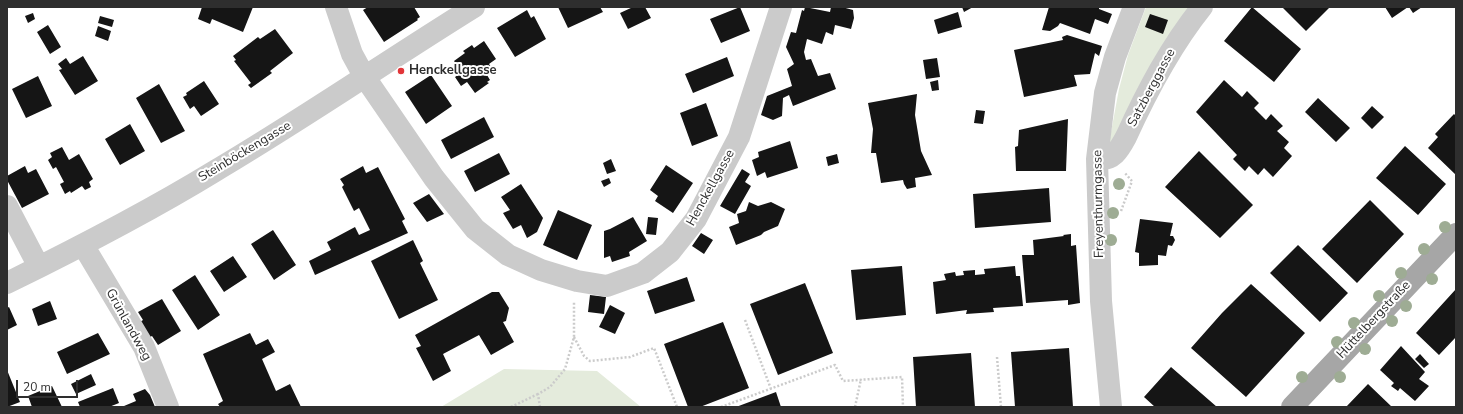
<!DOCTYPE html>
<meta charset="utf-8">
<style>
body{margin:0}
#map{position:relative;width:1463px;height:414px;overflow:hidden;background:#fff;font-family:"Nunito Sans",sans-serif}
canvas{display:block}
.frame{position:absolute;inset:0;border:8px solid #2e2e2e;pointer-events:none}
.scale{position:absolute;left:16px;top:380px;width:62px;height:18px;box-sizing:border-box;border:2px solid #2e2e2e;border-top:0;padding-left:5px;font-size:12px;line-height:14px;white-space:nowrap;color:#2e2e2e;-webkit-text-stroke:3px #fff;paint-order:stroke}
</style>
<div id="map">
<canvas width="1463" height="414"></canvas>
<div class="frame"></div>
<div class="scale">20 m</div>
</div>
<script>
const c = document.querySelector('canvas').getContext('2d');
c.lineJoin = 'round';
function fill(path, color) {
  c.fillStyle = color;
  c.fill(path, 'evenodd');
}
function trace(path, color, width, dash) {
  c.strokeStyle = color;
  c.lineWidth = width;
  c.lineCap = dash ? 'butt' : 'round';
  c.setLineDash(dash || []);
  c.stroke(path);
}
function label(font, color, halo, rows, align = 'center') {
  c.font = font + ' "Nunito Sans",sans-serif';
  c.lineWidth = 4;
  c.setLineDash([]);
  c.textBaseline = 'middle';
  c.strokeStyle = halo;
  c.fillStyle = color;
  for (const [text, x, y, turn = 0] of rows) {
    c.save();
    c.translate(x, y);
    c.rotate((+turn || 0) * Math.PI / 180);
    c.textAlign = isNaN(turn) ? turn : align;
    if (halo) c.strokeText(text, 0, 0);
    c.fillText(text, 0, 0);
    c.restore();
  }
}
const green = new Path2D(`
 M1146 7H1192L1114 146 1109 143 1119 89 1128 55Z
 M504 369 597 371 641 407H441Z`);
const building = new Path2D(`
 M202 7H253L243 32 212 19 210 24 198 19Z
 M368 7H414L420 17 417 19 418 20 384 42 363 10Z
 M558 7H600L603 12 568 28Z
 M633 7H645L651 18 628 29 620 13Z
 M740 7 750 31 721 43 710 19Z
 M805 7 830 12 831 7H842L853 10 854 18 851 29 835 25 833 35 826 32 822 44 807 39 804 52 806 60 811 59 818 76 830 73 836 89 793 106 789 95 783 98 782 116 773 120 761 115 767 96 792 86 787 69 794 64 786 47 791 32 796 33 802 10 804 11Z
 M962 7H973L964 12Z
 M1049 7H1099V9L1112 14 1108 24 1095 19 1090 34 1060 23 1058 26 1050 31 1042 30Z
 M1252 7 1301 49 1274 82 1224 41Z
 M1282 7H1330L1306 31Z
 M1385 7H1408L1392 18Z
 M1409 7H1422L1413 13Z
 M527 10 531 18 534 16 546 39 515 57 497 28Z
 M958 12 962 27 938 34 934 20Z
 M33 13 35 19 28 23 25 16Z
 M1150 14 1168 20 1163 34 1145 27Z
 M100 16 114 20 112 27 98 23Z
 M48 25 61 47 50 54 37 32Z
 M98 26 111 31 108 41 95 36Z
 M275 29 293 53 270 71 272 73 251 88 248 85 251 83 234 61 236 60 233 56 258 37 260 39Z
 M1067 35 1102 46 1099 56 1095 53 1090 74 1074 75 1077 86 1024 97 1014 50 1063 40 1062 37Z
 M484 41 496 59 489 64 491 67 487 75 490 80 487 82 489 83 475 93 467 82 461 86 455 77 462 72 454 61 465 53 463 51 472 45 474 48Z
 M83 56 98 81 75 95 59 70 62 69 58 64 66 58 70 64Z
 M727 57 734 76 693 93 685 74Z
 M937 58 940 77 926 79 923 60Z
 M431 75 452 106 426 124 405 92Z
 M38 76 52 106 26 118 12 89Z
 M938 80 939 90 932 91 930 82Z
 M1224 80 1242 97 1247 91 1259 103 1254 108 1266 120 1271 114 1283 126 1277 131 1289 142 1284 148 1292 156 1273 177 1264 168 1258 175 1249 166 1245 171 1233 159 1237 155 1196 112Z
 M204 81 219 104 201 116 194 106 190 109 183 97 187 95 186 93Z
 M159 84 185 131 161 143 136 98Z
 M917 94 915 115 921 151 932 175 915 178 916 187 907 189 904 184 903 180 881 183 876 153H871L873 129 868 103Z
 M1318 98 1350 128 1336 142 1305 112Z
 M706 103 718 136 692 146 680 113Z
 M1372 106 1384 117 1372 129 1361 118Z
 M976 110 985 111 983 124 974 123Z
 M1454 114 1456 116V175L1428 148 1438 137 1435 134Z
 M484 117 494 137 451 159 441 140Z
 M1068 119 1066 171H1016L1015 147 1018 146 1019 130Z
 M130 124 145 151 120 165 105 139Z
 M790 141 798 168 767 178 765 172 757 176 752 160 759 157 758 152Z
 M1405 146 1446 184 1418 215 1376 178Z
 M62 147 69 160 79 154 93 179 89 182 91 187 85 190 82 186 71 193 70 191 65 194 60 184 64 182 56 167 53 169 48 160 52 157 50 153Z
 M1199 151 1253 205 1220 238 1165 187Z
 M499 153 510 174 475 192 464 171Z
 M837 154 839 163 828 166 826 157Z
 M611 159 616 171 607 174 603 163Z
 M666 165 693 183 673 213 655 201 658 196 650 190Z
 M25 166 28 173 36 169 49 194 22 208 7 180V176Z
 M363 166 366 173 378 167 405 219 402 221 408 233 315 275 309 261 331 250 327 242 355 227 359 235 370 230 359 208 354 211 342 187 344 185 340 179Z
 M742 169 750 174 745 182 751 186 735 214 720 206Z
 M609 178 611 183 604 187 601 181Z
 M521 184 543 218 537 232 527 238 521 225 513 229 503 213 510 210 501 197Z
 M1049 188 1051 222 975 228 973 194Z
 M429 194 444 214 427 222 413 203Z
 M1370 200 1404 234 1357 283 1322 249Z
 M749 202 758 206 771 202 785 209 778 226 764 232 761 235 736 245 729 227 739 223 737 214 746 211Z
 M558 210 592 225 577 260 543 245Z
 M633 217 647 241 629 252 630 256 612 262 610 256 604 258V231L610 229Z
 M648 217 658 218 656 235 646 234Z
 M1140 219 1173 223 1170 236H1173L1175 240 1172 246 1168 245 1166 256 1158 255V265L1139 266V253L1135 252Z
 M273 230 296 265 274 280 251 244Z
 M701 233 713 240 704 254 692 246Z
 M1071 234V246L1076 245 1080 303 1068 305V300L1026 303 1022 255H1034L1033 240 1064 236 1063 235Z
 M413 240 423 261 420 263 438 300 399 319 371 261Z
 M1298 245 1348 293 1320 322 1270 273Z
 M233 256 247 277 224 292 210 271Z
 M902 266 906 315 856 320 851 270Z
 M1015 266 1016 276H1020L1023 306 993 308 994 312 966 314 967 310 936 314 933 282 946 280 944 274 955 272 956 276 964 275 963 271 975 270V275L985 274 984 269Z
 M195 275 220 315 198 330 172 290Z
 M687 277 695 301 655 314 647 291Z
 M805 283 833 353 778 375 750 304Z
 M1251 284 1305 333 1246 397 1191 348 1222 313Z
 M1456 289V337L1439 355 1416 333Z
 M492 292H499L509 308 506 321 503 322 514 342 491 355 479 335 443 354 451 371 433 381 416 348 421 346 415 335Z
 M590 295 606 297 604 314 588 312Z
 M162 299 181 331 158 345 152 336 148 338 140 322 143 320 138 312Z
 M50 301 57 319 38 326 32 309Z
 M610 305 625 313 615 334 599 327Z
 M9 307 17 325 7 330V308Z
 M723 322 749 388 700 407H688L664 344Z
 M98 333 110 354 67 374 57 352Z
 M250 333 256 345 268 339 275 352 262 359 276 391 290 384 301 407H220L218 404 223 401 203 354Z
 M1401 346 1425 372 1419 379 1429 386 1415 401 1400 388 1398 391 1391 386 1394 383 1380 370Z
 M1069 348 1073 407H1015L1011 352Z
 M971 353 975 407H916L913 357Z
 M1420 354 1429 364 1424 368 1415 359Z
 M1171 367 1217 407H1155L1144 397Z
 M7 370 20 402 7 407Z
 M91 374 96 385 76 394 71 384Z
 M1368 384 1392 407H1346Z
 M52 386 62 407H32L28 396Z
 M113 388 119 403 109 407H80L78 402Z
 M145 389 150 395 155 407H125L124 406 136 401 133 394Z
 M776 392 781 407H736Z`);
const path = new Path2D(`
 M1121 211 1132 181 1124 172
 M745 320 771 389
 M574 337 584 356 590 361 630 357 654 348 677 407
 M997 357 1001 407
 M511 407 538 394
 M540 407 538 394 550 387 565 369 574 337V301
 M721 407 835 365 843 381 902 377 903 407
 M855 407 861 379`);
const minor = new Path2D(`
 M336 7 352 54 364 76 434 178 475 229 508 255 541 270 577 281 607 286 643 273 670 252 696 219 739 137 781 7
 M1097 159C1113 161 1119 150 1126 137 1147 91 1170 47 1202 7
 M7 206 39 267
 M83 245 144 347 168 407
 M7 283C78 248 148 212 215 171 303 119 387 61 474 7
 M1111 407 1101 301 1097 159 1105 93 1115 57 1134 7`);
const major = new Path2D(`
 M1292 407 1456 234`);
const trees = [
 [1119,184],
 [1113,213],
 [1445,227],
 [1111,240],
 [1424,249],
 [1401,273],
 [1432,279],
 [1379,296],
 [1406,306],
 [1392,321],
 [1354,323],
 [1337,342],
 [1365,349],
 [1302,377],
 [1340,377]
];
const markers = [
 [401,71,4,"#e23438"]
];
const poiNames = [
 ["Henckellgasse",409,71]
];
const streetNames = [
 ["Satzberggasse",1152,88,-62],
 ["Steinböckengasse",245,152,-31],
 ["Henckellgasse",711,188,-61],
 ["Freyenthurmgasse",1099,204,-91],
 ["Hüttelbergstraße",1374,320,-47],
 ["Grünlandweg",128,325,61]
];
fill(green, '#e4ebdc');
fill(building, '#151515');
trace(path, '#cbcbcb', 2.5, [2, 2]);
trace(minor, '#cbcbcb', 22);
trace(major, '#a6a6a6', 22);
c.fillStyle = '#9eac94';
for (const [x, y] of trees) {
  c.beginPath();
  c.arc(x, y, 6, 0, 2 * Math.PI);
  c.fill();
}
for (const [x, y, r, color] of markers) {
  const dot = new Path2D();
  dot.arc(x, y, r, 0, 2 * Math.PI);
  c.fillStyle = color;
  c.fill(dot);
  trace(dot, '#fff', 1.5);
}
label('bold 13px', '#2e2e2e', '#fff', poiNames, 'left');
label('13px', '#2e2e2e', '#fff', streetNames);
</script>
